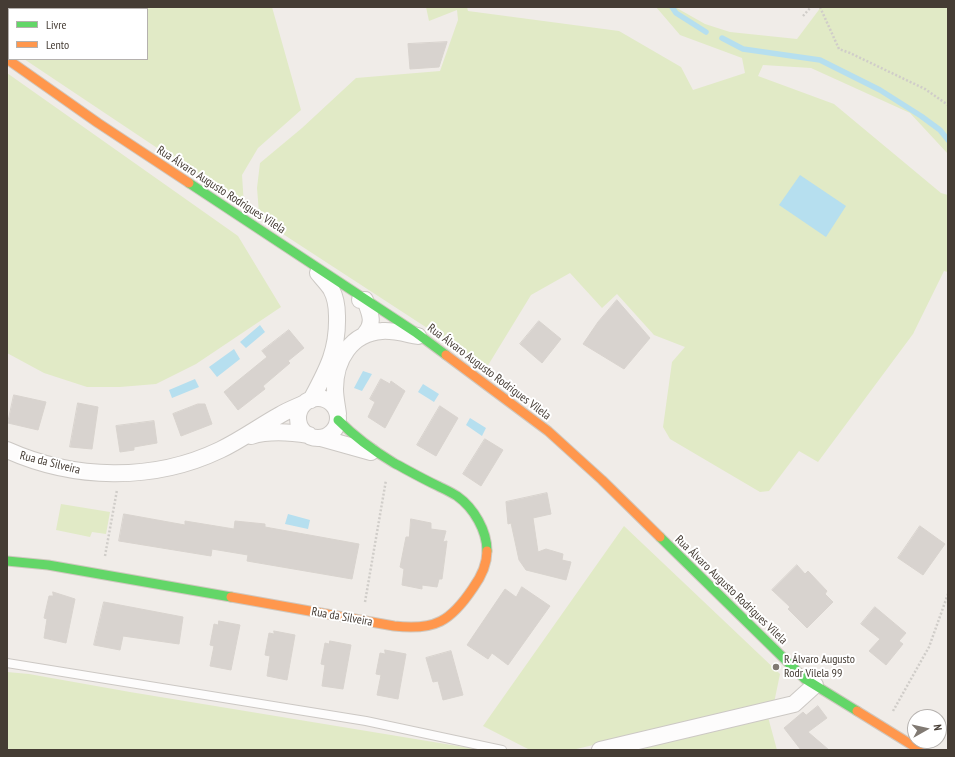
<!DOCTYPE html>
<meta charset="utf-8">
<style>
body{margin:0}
#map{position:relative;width:955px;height:757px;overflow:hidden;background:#f0ece8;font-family:"PT Sans Narrow",sans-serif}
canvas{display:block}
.frame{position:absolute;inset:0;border:8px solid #453c34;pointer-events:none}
.legend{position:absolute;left:8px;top:8px;width:140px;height:52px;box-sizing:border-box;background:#fff;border:1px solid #b5b1ae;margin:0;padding:5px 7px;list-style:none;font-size:12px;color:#453c34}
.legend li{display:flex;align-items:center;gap:8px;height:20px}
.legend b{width:20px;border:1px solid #b5b1ae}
.north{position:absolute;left:907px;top:709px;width:40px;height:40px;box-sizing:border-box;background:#fff;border:1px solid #b5b1ae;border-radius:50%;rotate:82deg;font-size:11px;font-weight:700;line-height:16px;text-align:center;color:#453c34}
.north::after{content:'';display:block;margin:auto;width:14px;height:18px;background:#817a73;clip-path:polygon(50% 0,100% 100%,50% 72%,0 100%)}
</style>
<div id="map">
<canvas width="955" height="757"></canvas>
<div class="frame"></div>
<ul class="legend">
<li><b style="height:5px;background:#63d668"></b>Livre</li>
<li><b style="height:5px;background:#ff974d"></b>Lento</li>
</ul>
<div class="north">N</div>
</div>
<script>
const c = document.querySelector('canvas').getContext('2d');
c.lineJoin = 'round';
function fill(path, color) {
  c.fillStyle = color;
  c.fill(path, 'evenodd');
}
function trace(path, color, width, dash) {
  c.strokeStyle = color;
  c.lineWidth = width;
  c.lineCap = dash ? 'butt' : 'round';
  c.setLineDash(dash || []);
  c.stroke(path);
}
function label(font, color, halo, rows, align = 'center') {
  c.font = font + ' "PT Sans Narrow",sans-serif';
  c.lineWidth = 4;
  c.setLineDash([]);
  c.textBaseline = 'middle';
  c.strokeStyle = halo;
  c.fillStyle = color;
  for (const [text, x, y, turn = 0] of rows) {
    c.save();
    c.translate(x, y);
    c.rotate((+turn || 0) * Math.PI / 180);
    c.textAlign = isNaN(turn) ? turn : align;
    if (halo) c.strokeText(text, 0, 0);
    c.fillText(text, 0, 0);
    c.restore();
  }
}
const green = new Path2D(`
 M7 7H272L301 110 258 148 242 175 244 206 24 59H147V9H9V48L7 47Z
 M426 7H467L468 11 619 31 681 67 693 90 745 73 742 58 680 35 656 7H675L705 24 730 32 797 39 821 7H948V154L910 113 811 68 763 65 758 76 834 104 941 193 948 195V272L944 271 913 334 818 462 799 451 769 491 760 492 670 439 663 427 672 362 685 347 654 335 617 294 602 308 570 273 531 295 487 367 266 223 259 213 257 188 260 163 302 128 356 78 440 71 458 20 457 10 429 21Z
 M7 73 238 236 281 307 196 364 156 384 120 387H87L44 373 7 353Z
 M61 504 110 512 106 534 92 532 90 537 56 530Z
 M624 526 780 674 774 703 572 750 528 749 483 726Z
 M7 672 29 674 130 692 482 750H7Z
 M768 717 777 750H623Z`);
const water = new Path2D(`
 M800 175 846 206 826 237 779 205Z
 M260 325 265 332 246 348 240 342Z
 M234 349 240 359 217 377 209 367Z
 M363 371 372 374 362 391 354 388Z
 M195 379 199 387 172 398 169 390Z
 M423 384 439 394 434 402 418 392Z
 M470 418 486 428 482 436 466 425Z
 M288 514 310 520 308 529 285 524Z`);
const stream = new Path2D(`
 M672 7 676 13 706 32
 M722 38 743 49 820 60 880 90 921 116 940 130 948 140`);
const building = new Path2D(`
 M447 42 439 67 410 69 408 44Z
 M617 300 650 338 624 369 583 344 598 322Z
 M539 321 561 339 542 363 520 344Z
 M289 330 304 348 288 361 290 363 263 386 265 389 238 410 224 392 267 357 262 351Z
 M381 379 390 384 391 381 405 391 385 428 368 417 375 402 370 399Z
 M14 395 46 402 38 430 8 423Z
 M78 403 98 407 92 449 70 447Z
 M198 404H205L212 424 181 436 173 414Z
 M440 406 458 418 436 456 417 445Z
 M154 421 157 443 134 447V450L120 452 116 426Z
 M485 439 503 450 481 486 463 474Z
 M547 493 551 514 533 518 538 552 546 549 563 554 562 560 571 562 566 580 526 570 519 560 511 523 508 524 506 502Z
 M124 514 185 525V521L234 529 235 521 265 524V527L359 544 352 579 247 561 248 555 212 549 211 556 119 541Z
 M411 519 431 523V529L446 531 443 542 447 541 442 579H439L437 587 422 585V589L402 585 404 569 400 567 406 537H409Z
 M920 526 945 544 923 575 898 558Z
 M797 565 805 574 808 571 827 591 825 594 833 602 807 628 788 609 790 607 772 590Z
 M522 587 550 606 508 665 492 653 488 659 467 645 505 589 516 597Z
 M53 592 75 599 66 643 44 638 47 619 44 618 49 596H53Z
 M104 602 183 617 179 644 123 636 120 650 94 645Z
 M875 607 906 633 899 641 903 644 886 665 869 651 880 639 861 624Z
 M219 621 240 625 231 670 210 666 214 646 210 645 214 624 218 625Z
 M274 631 295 635 287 680 267 676 270 656 265 655 269 633 274 634Z
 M330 641 351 645 343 689 322 686 325 665 321 664 325 643 329 644Z
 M385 650 406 654 398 699 377 695 381 675 376 674 380 653 385 654Z
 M451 651 463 695 443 700 438 681 433 682 426 658Z
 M818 706 827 718 808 732 829 750H801L784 728 803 712 806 715Z`);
const path = new Path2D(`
 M820 7 839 49 850 53 925 89 948 105
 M803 16 811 7
 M105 556 117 490
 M365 602 386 480
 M893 711 929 647 948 594`);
const lane = new Path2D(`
 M7 663 366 721 502 750`);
const street = new Path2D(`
 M360 300H365C370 313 375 323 365 334
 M298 418a20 20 0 1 1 40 0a20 20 0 1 1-40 0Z
 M311 400C327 370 338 351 337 316 337 307 336 298 331 289 328 284 322 278 318 273
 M338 414C337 406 335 397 335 389 335 360 351 333 382 331 393 330 407 334 418 336
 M251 436C270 430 290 432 309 435
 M321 438 371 452
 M7 450C74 480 153 482 220 450 241 440 260 426 280 415 288 410 297 407 305 403
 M600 750 794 704 815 685`);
const fast = new Path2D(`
 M189 183 415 332 446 355
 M338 420C355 437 374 451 394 463 409 471 423 479 438 486 444 489 451 492 457 496 474 508 487 531 487 551
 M660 537 805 679 857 711
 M7 561 48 565 231 597`);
const slow = new Path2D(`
 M7 59 98 123 189 183
 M446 355 548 431 602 480 660 537
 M231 597 394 626C435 631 451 621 473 588 481 577 487 565 487 551
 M857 711 920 750`);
const markers = [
 [776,667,4,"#817a73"]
];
const streetNames = [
 ["Rua Álvaro Augusto Rodrigues Vilela",221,190,33],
 ["Rua Álvaro Augusto Rodrigues Vilela",489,372,37],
 ["Rua da Silveira",50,463,14],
 ["Rua Álvaro Augusto Rodrigues Vilela",731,590,44],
 ["Rua da Silveira",342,617,10]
];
const poiNames = [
 ["R Álvaro Augusto",784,660],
 ["Rodr Vilela 99",784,674]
];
fill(green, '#e1eac6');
fill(water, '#b6dfef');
trace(stream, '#b6dfef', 5.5);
fill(building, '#d8d3cf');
trace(building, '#d8d3ce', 1);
trace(lane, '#ccc8c4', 10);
trace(street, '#ccc8c4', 18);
trace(fast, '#cfc8bf', 11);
trace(slow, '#cfc8bf', 11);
trace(path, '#d0cdc9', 2.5, [2, 2]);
trace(lane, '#fdfcfc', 8);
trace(street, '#fdfcfc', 16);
trace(fast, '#63d668', 9);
trace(slow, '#ff974d', 9);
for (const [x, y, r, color] of markers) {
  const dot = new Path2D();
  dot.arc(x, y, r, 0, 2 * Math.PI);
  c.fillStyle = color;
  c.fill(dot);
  trace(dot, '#fff', 1.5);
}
label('12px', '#453c34', '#fff', streetNames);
label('12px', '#453c34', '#fff', poiNames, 'left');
</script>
